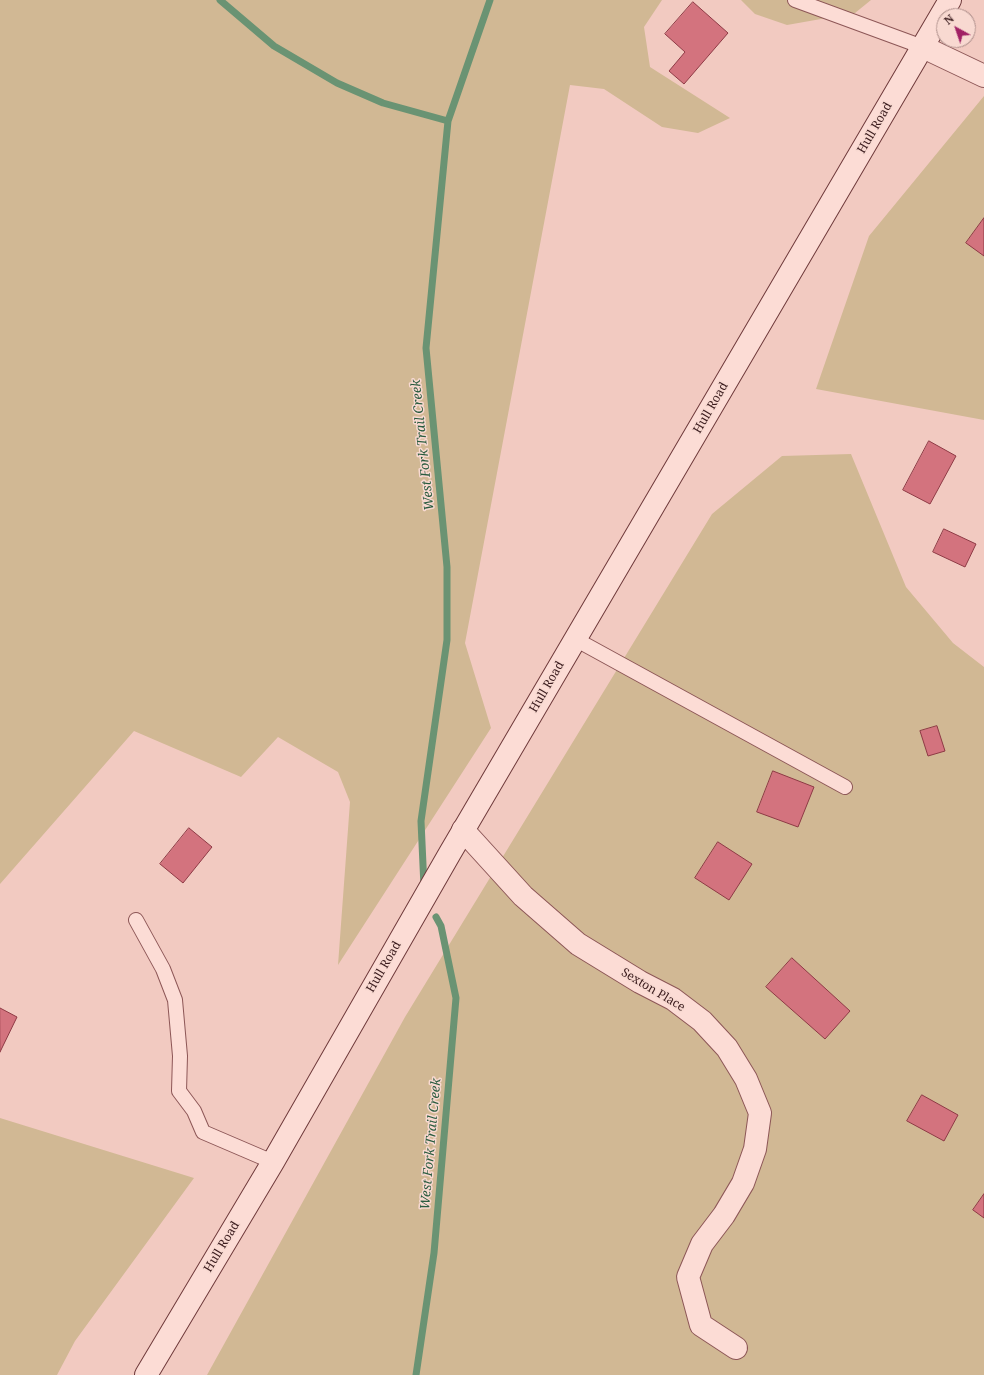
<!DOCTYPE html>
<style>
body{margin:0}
#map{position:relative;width:984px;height:1375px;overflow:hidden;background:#f2cac1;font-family:"Noto Serif",serif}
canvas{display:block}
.north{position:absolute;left:936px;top:8px;width:40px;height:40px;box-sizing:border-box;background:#f8d9d1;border:1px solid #ac8d89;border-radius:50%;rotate:320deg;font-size:11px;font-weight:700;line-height:16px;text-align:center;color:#3b1c1e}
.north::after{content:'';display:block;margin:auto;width:14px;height:18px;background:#a12165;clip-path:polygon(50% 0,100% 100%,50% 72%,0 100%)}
</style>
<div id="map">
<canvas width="984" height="1375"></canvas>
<div class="north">N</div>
</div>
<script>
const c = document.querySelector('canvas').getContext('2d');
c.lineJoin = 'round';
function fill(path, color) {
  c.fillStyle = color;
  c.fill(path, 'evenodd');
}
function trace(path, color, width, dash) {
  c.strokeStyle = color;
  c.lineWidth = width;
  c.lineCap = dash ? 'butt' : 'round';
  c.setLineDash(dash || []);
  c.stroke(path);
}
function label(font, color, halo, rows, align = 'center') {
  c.font = font + ' "Noto Serif",serif';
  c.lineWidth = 3;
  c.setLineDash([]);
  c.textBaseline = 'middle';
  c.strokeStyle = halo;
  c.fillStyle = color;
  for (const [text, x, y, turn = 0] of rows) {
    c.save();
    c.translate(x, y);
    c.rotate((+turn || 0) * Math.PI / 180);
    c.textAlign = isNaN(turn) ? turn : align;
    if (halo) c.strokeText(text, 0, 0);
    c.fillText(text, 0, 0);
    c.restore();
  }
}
const green = new Path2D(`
 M0 0H662L644 27 650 67 730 118 698 133 662 127 604 89 570 85 465 643 491 728 338 965 350 802 338 772 278 737 241 777 134 731 0 884Z
 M741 0H871L855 13 787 25 755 14Z
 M984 96V420L816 389 869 236Z
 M851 454 906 587 953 643 984 667V1375H207L405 1017 712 514 782 456Z
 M0 1118 194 1178 75 1341 57 1375H0Z`);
const stream = new Path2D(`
 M220 0 274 46 337 83 383 103 448 121
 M424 887 421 821 447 640V567L426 348 448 121 490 0
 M416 1375 434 1253 456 998 441 926 436 917`);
const building = new Path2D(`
 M693 2 728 33 684 84 669 71 685 52 665 34Z
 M984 218V256L966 243Z
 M929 441 956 456 930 504 903 490Z
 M944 529 976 544 965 567 933 552Z
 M937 726 945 751 928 756 920 731Z
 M773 771 814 787 798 827 757 812Z
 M189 828 212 847 183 883 160 864Z
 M718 842 752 864 729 900 695 878Z
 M792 958 850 1011 825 1039 766 987Z
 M0 1008 17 1017 0 1052Z
 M922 1095 958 1115 944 1141 907 1121Z
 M984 1194V1218L973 1210Z`);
const service = new Path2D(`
 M795 0 923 47
 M575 639 845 787
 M136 920 163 969 175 1000 180 1056 179 1091 194 1111 203 1132 273 1162`);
const minor = new Path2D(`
 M463 830 523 896 578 944 640 982 673 999 702 1021 727 1048 746 1079 760 1113 755 1149 743 1183 724 1215 702 1244 688 1277 701 1325 736 1348`);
const tertiary = new Path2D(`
 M923 47 984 76`);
const secondary = new Path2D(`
 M146 1375 273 1162 450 853 950 0`);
const streetNames = [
 ["Hull Road",875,128,-60],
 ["Hull Road",711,408,-60],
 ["Hull Road",547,687,-60],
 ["Hull Road",384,967,-60],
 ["Sexton Place",653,990,31],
 ["Hull Road",222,1247,-59]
];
const waterNames = [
 ["West Fork Trail Creek",423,445,-96],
 ["West Fork Trail Creek",431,1144,-85]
];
fill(green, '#d1b894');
trace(stream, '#6a9373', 7);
fill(building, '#d3737e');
trace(building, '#8e3a45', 1);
trace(service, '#8d5757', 16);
trace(minor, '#8d5757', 24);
trace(tertiary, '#8d5757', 24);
trace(secondary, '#6f3a3b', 24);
trace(service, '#fcdcd5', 14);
trace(minor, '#fcdcd5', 22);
trace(tertiary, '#fcdcd5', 22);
trace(secondary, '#fcdcd5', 22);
label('12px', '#3b1c1e', '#f8d9d1', streetNames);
label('italic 13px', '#2a5c3f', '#f8d9d1', waterNames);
</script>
